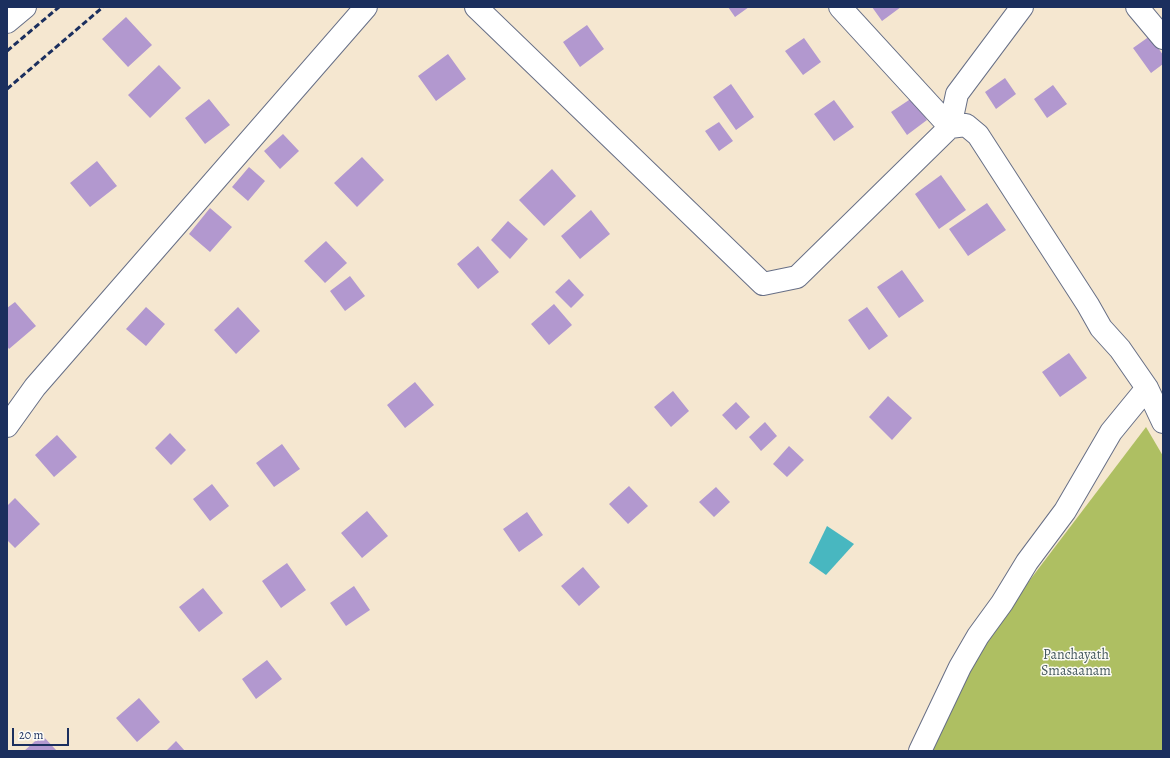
<!DOCTYPE html>
<style>
body{margin:0}
#map{position:relative;width:1170px;height:758px;overflow:hidden;background:#f5e7d0;font-family:Alegreya,serif}
canvas{display:block}
.frame{position:absolute;inset:0;border:8px solid #1b2f5e;pointer-events:none}
.scale{position:absolute;left:12px;top:728px;width:57px;height:18px;box-sizing:border-box;border:2px solid #1b2f5e;border-top:0;padding-left:5px;font-size:12px;line-height:14px;white-space:nowrap;color:#1b2f5e;-webkit-text-stroke:3px #fdfcf7;paint-order:stroke}
</style>
<div id="map">
<canvas width="1170" height="758"></canvas>
<div class="frame"></div>
<div class="scale">20 m</div>
</div>
<script>
const c = document.querySelector('canvas').getContext('2d');
c.lineJoin = 'round';
function fill(path, color) {
  c.fillStyle = color;
  c.fill(path, 'evenodd');
}
function trace(path, color, width, dash) {
  c.strokeStyle = color;
  c.lineWidth = width;
  c.lineCap = dash ? 'butt' : 'round';
  c.setLineDash(dash || []);
  c.stroke(path);
}
function label(font, color, halo, rows, align = 'center') {
  c.font = font + ' Alegreya,serif';
  c.lineWidth = 3;
  c.setLineDash([]);
  c.textBaseline = 'middle';
  c.strokeStyle = halo;
  c.fillStyle = color;
  for (const [text, x, y, turn = 0] of rows) {
    c.save();
    c.translate(x, y);
    c.rotate((+turn || 0) * Math.PI / 180);
    c.textAlign = isNaN(turn) ? turn : align;
    if (halo) c.strokeText(text, 0, 0);
    c.fillText(text, 0, 0);
    c.restore();
  }
}
const green = new Path2D(`
 M1146 427 1163 456V751H926L957 676Z`);
const water = new Path2D(`
 M827 526 854 544 826 575 809 563Z`);
const building = new Path2D(`
 M728 7H749L735 17Z
 M872 7H901L882 21Z
 M126 17 152 45 128 67 102 39Z
 M587 25 604 49 580 67 563 42Z
 M1150 36 1163 55V64L1151 73 1133 48Z
 M804 38 821 62 803 75 785 51Z
 M448 54 466 79 436 101 418 76Z
 M159 65 181 88 150 118 128 95Z
 M1005 78 1016 94 996 109 985 92Z
 M731 84 754 117 736 130 713 97Z
 M1053 85 1067 104 1047 118 1034 99Z
 M912 98 927 120 907 135 891 112Z
 M209 99 230 125 205 144 185 118Z
 M834 100 854 127 834 141 814 114Z
 M719 122 733 141 719 151 705 131Z
 M283 134 299 151 280 169 264 151Z
 M362 157 384 180 357 207 334 183Z
 M97 161 117 186 90 207 70 183Z
 M249 167 265 181 248 201 232 187Z
 M552 169 576 196 544 226 519 200Z
 M941 175 966 210 939 229 915 194Z
 M987 203 1006 230 968 256 949 229Z
 M210 208 232 227 210 252 189 234Z
 M591 210 610 234 580 259 561 236Z
 M508 221 528 239 510 259 491 240Z
 M326 241 347 263 325 283 304 261Z
 M478 246 499 272 478 289 457 264Z
 M902 270 924 301 899 318 877 287Z
 M350 276 365 296 345 311 330 291Z
 M569 279 584 295 571 308 555 292Z
 M15 302 36 326 9 349 7 346V308Z
 M554 304 572 325 549 345 531 324Z
 M146 307 165 324 146 346 126 329Z
 M238 307 260 331 236 354 214 330Z
 M867 307 888 336 869 350 848 320Z
 M1069 353 1087 378 1060 397 1042 372Z
 M415 382 434 405 405 428 387 405Z
 M673 391 689 411 671 427 654 407Z
 M888 396 912 418 892 440 869 417Z
 M736 402 750 417 736 430 722 415Z
 M765 422 777 436 761 451 749 437Z
 M170 433 186 450 171 465 155 448Z
 M57 435 77 457 54 477 35 455Z
 M282 444 300 469 274 487 256 463Z
 M789 446 804 460 787 477 773 464Z
 M212 484 229 506 210 521 193 499Z
 M629 486 648 506 628 524 609 504Z
 M716 487 730 502 714 517 699 502Z
 M15 498 40 524 15 548 7 540V506Z
 M367 511 388 536 362 558 341 533Z
 M527 512 543 535 519 552 503 529Z
 M287 563 306 590 281 608 262 581Z
 M583 567 600 587 579 606 561 586Z
 M354 586 370 610 346 626 330 603Z
 M203 588 223 613 199 632 179 607Z
 M267 660 282 679 256 699 242 679Z
 M139 698 160 722 137 742 116 718Z
 M42 735 57 751H24Z
 M176 741 185 751H166Z`);
const minor = new Path2D(`
 M476 7 763 284 797 277 950 127 966 125 978 135 1088 305 1101 328 1120 349 1147 388 1163 422
 M840 7 950 127
 M1137 7 1163 38
 M7 22 25 7
 M950 127 957 94 1022 7
 M7 426 35 387 366 7
 M920 751 960 667 978 636 1002 603 1027 562 1065 511 1111 432 1147 388`);
const rail = new Path2D(`
 M7 51 59 7
 M7 89 103 7`);
const parkNames = [
 ["Panchayath",1076,656],
 ["Smasaanam",1076,672]
];
fill(green, '#aebf62');
fill(water, '#48b7c0');
fill(building, '#b298cf');
trace(minor, '#676f86', 24);
trace(minor, '#fff', 22);
trace(rail, '#1b2f5e', 3, [6, 3]);
label('14px', '#475a5f', '#fdfcf7', parkNames);
</script>
